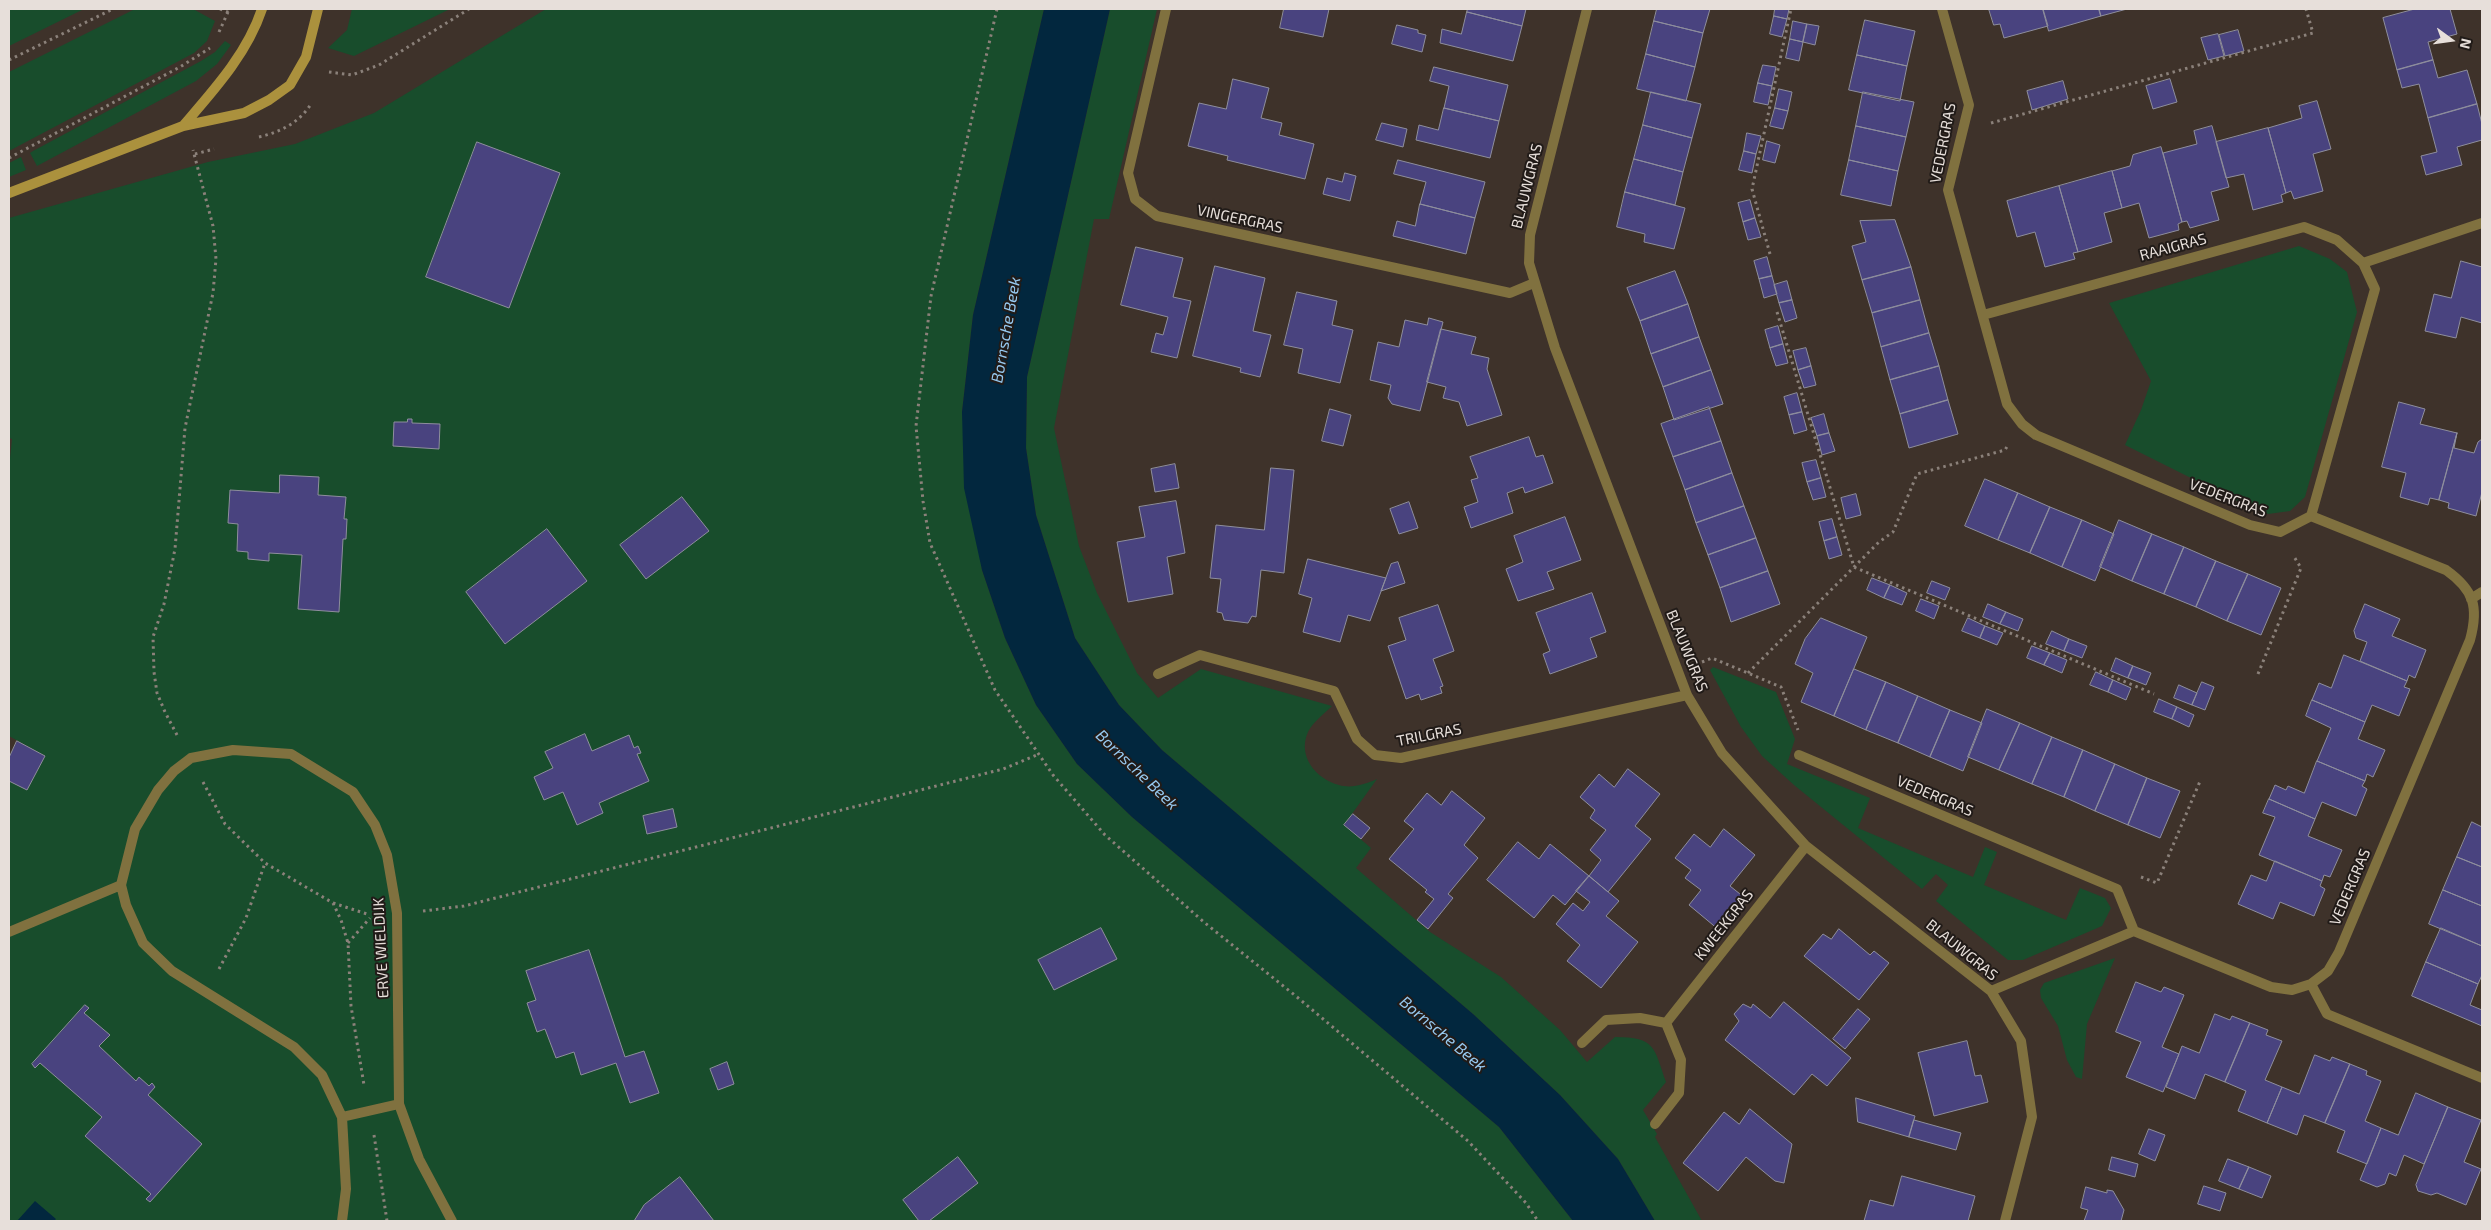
<!DOCTYPE html>
<style>
body{margin:0}
#map{position:relative;width:2491px;height:1230px;overflow:hidden;background:#3e322a;font-family:"Exo 2",sans-serif}
canvas{display:block}
.frame{position:absolute;inset:0;border:10px solid #e7dfda;pointer-events:none}
.north{position:absolute;left:2426px;top:15px;width:50px;height:50px;-webkit-text-stroke:4px #211b18;paint-order:stroke;rotate:104deg;font-size:14px;font-weight:700;line-height:20px;text-align:center;color:#e7dfda}
.north::after{content:'';display:block;margin:auto;width:18px;height:22px;background:#e7dfda;clip-path:polygon(50% 0,100% 100%,50% 72%,0 100%)}
</style>
<div id="map">
<canvas width="2491" height="1230"></canvas>
<div class="frame"></div>
<div class="north">N</div>
</div>
<script>
const c = document.querySelector('canvas').getContext('2d');
c.lineJoin = 'round';
function fill(path, color) {
  c.fillStyle = color;
  c.fill(path, 'evenodd');
}
function trace(path, color, width, dash) {
  c.strokeStyle = color;
  c.lineWidth = width;
  c.lineCap = dash ? 'butt' : 'round';
  c.setLineDash(dash || []);
  c.stroke(path);
}
function label(font, color, halo, rows, align = 'center') {
  c.font = font + ' "Exo 2",sans-serif';
  c.lineWidth = 4;
  c.setLineDash([]);
  c.textBaseline = 'middle';
  c.strokeStyle = halo;
  c.fillStyle = color;
  for (const [text, x, y, turn = 0] of rows) {
    c.save();
    c.translate(x, y);
    c.rotate((+turn || 0) * Math.PI / 180);
    c.textAlign = isNaN(turn) ? turn : align;
    if (halo) c.strokeText(text, 0, 0);
    c.fillText(text, 0, 0);
    c.restore();
  }
}
const green = new Path2D(`
 M9 9H84L9 46Z
 M135 9H193L215 21 207 41 194 53 9 151V72Z
 M352 9H450L354 56 328 48 347 30Z
 M546 9H1044L973 315 962 412 982 570 1005 638 1036 705 1077 764 1132 817 1499 1127 1573 1221H9V781L27 790 45 756 9 736V468L12 439 9 438V218L208 162 295 144 374 113Z
 M1110 9H1157L1109 219H1094L1054 428 1079 546 1097 593 1137 673 1158 698 1201 669 1332 706C1324 714 1313 722 1308 732 1297 756 1316 779 1339 785 1351 789 1366 784 1377 779L1344 825 1371 848 1356 868 1430 932 1501 977 1560 1030 1587 1062 1615 1037C1656 1037 1654 1048 1666 1082L1643 1110 1657 1134 1655 1137 1702 1221H1655L1618 1159 1560 1095 1473 1014 1162 750 1119 705 1075 638 1036 515 1026 448 1027 377Z
 M225 41 231 45 217 64 196 81 37 166 30 153 33 151 201 61 215 52Z
 M21 157 26 170 9 177V163Z
 M2299 246 2330 259 2347 272 2357 312 2305 497 2290 511 2268 514 2245 505 2125 445 2141 410 2151 381 2109 303Z
 M1713 667 1776 692 1795 739 1787 764 1870 798 1858 828 1973 877 1985 847 1997 852 1984 885 2066 920 2080 888 2105 898 2111 908 2102 926 2023 960H2008L1936 901 1948 885 1936 874 1922 889 1794 785 1762 756 1741 727 1710 670Z
 M2115 958 2087 1024 2082 1079 2076 1077 2067 1060 2058 1026 2041 998 2040 990 2044 983Z`);
const water = new Path2D(`
 M1044 9H1110L1027 377 1026 448 1036 515 1075 638 1119 705 1162 750 1473 1014 1560 1095 1618 1159 1655 1221H1573L1499 1127 1132 817 1077 764 1036 705 1005 638 982 570 964 488 962 412 973 315Z
 M35 1201 56 1219 54 1221H17Z`);
const building = new Path2D(`
 M1284 9H1329L1323 37 1280 28Z
 M1468 9H1526L1522 26 1467 12Z
 M1657 9H1710L1703 33 1654 21Z
 M1775 9H1789L1787 19 1774 16Z
 M1989 9H2043L2048 26 2004 38 2000 24 1994 25Z
 M2043 9H2099L2101 16 2049 31Z
 M2099 9H2127L2101 16Z
 M2415 9H2450L2457 34 2428 42 2433 60 2397 70 2383 18Z
 M1467 12 1522 26 1513 61 1440 43 1442 29 1461 34Z
 M1774 16 1787 19 1782 37 1770 34Z
 M1865 20 1915 31 1907 66 1857 55Z
 M1654 21 1703 33 1695 67 1646 54Z
 M1793 21 1807 24 1803 42 1790 39Z
 M1807 24 1819 26 1815 45 1803 42Z
 M1397 25 1418 30V33L1426 35 1422 52 1392 44Z
 M2238 30 2244 51 2225 56 2219 35Z
 M2218 34 2224 56 2208 60 2201 38Z
 M1790 39 1803 42 1799 61 1786 58Z
 M1646 54 1695 67 1686 101 1637 89Z
 M1857 55 1907 66 1900 101 1849 90Z
 M2433 60 2438 78 2467 70 2477 104 2428 118 2419 84 2402 88 2397 70Z
 M1763 65 1776 67 1772 86 1758 83Z
 M1434 67 1508 85 1499 121 1444 108 1449 86 1430 81Z
 M1233 79 1269 88 1261 118 1282 123 1279 135 1314 144 1305 179 1227 160 1228 156 1188 146 1199 103 1226 109Z
 M2170 79 2177 102 2153 109 2146 86Z
 M2063 81 2068 99 2032 110 2027 91Z
 M1758 83 1772 86 1768 105 1754 102Z
 M1779 89 1792 92 1788 111 1775 108Z
 M1651 92 1701 104 1692 138 1643 125Z
 M1863 92 1914 102 1906 137 1856 126Z
 M2317 101 2331 149 2313 154 2323 191 2294 199 2291 191 2286 193 2268 128 2302 118 2299 106Z
 M2477 104 2482 124V140L2457 147 2462 165 2426 175 2421 156 2437 152 2428 118Z
 M1444 108 1499 121 1490 158 1416 140 1419 125 1438 130Z
 M1775 108 1788 111 1783 129 1770 126Z
 M1382 123 1407 129 1403 147 1376 140Z
 M1643 125 1692 138 1683 172 1634 159Z
 M1856 126 1906 137 1898 171 1849 160Z
 M2212 126 2229 187 2211 192 2219 220 2190 228 2187 221 2182 222 2163 153 2197 144 2194 131Z
 M2268 128 2286 193 2281 195 2283 202 2253 210 2244 174 2226 178 2216 142Z
 M1747 133 1761 136 1756 154 1744 151Z
 M1767 141 1780 145 1775 163 1763 160Z
 M477 142 560 173 509 308 426 277Z
 M2161 147 2182 222 2178 224 2179 230 2149 238 2139 203 2122 208 2112 171 2130 166 2133 155Z
 M1744 151 1756 154 1752 173 1739 170Z
 M1634 159 1683 172 1675 205 1625 192Z
 M1398 160 1485 182 1475 218 1420 204 1426 182 1394 174Z
 M1849 160 1898 171 1891 206 1841 195Z
 M2112 171 2122 208 2104 213 2112 242 2078 252 2059 186Z
 M1345 173 1356 176 1350 201 1323 194 1327 178 1342 182Z
 M2059 186 2078 252 2073 253 2075 259 2045 267 2035 232 2017 237 2007 201Z
 M1625 192 1685 208 1674 249 1644 242 1645 234 1617 227Z
 M1750 200 1755 218 1743 222 1738 203Z
 M1420 204 1475 218 1466 254 1393 236 1397 221 1415 226Z
 M1755 218 1761 237 1748 240 1743 222Z
 M1895 220 1911 267 1862 280 1852 246 1866 242 1860 221Z
 M1136 247 1183 258 1173 297 1191 301 1177 358 1151 352 1156 333 1163 335 1168 317 1121 305Z
 M1767 257 1772 276 1759 279 1754 261Z
 M2461 261 2482 267V323L2461 317 2456 338 2425 331 2434 294 2451 298Z
 M1215 266 1265 278 1253 331 1271 335 1260 377 1240 372 1241 368 1193 356Z
 M1911 267 1920 300 1872 313 1862 280Z
 M1675 271 1688 304 1640 321 1627 288Z
 M1772 276 1777 294 1764 298 1759 279Z
 M1787 281 1792 300 1779 303 1774 285Z
 M1297 292 1337 301 1332 325 1353 330 1340 383 1298 373 1303 349 1284 345Z
 M1792 300 1797 318 1785 322 1779 303Z
 M1920 300 1929 333 1881 347 1872 313Z
 M1688 304 1699 337 1651 354 1640 321Z
 M1429 318 1443 322 1420 411 1392 404 1388 398 1391 385 1370 380 1378 342 1399 347 1405 320 1427 325Z
 M1778 326 1783 344 1770 348 1765 330Z
 M1441 329 1476 337 1471 354 1489 358 1487 369 1502 415 1467 426 1459 402 1443 398 1446 387 1427 382Z
 M1929 333 1939 366 1890 380 1881 347Z
 M1699 337 1711 370 1663 387 1651 354Z
 M1783 344 1788 363 1776 366 1770 348Z
 M1806 348 1811 366 1798 370 1793 351Z
 M1811 366 1816 385 1804 388 1798 370Z
 M1939 366 1948 400 1900 414 1890 380Z
 M1711 370 1723 404 1674 420 1663 387Z
 M1797 393 1802 412 1789 415 1784 397Z
 M1948 400 1958 434 1909 448 1900 414Z
 M2399 402 2425 409 2420 424 2457 433 2439 500 2430 498 2428 505 2400 497 2406 473 2382 467Z
 M1709 407 1721 441 1673 457 1661 424Z
 M1330 409 1351 415 1343 446 1322 441Z
 M1802 412 1807 430 1794 434 1789 415Z
 M1824 414 1829 433 1817 436 1811 418Z
 M408 419H412V423L440 424 439 449 393 446 394 422H407Z
 M1829 433 1835 451 1822 455 1817 436Z
 M2457 433 2454 448 2474 453 2478 442 2482 439V492L2476 516 2448 508 2449 503 2439 500Z
 M1529 437 1536 457 1543 455 1553 483 1525 493 1523 487 1507 493 1513 513 1471 528 1464 507 1478 502 1471 480 1478 478 1470 457Z
 M1721 441 1732 473 1685 490 1673 457Z
 M1816 460 1821 478 1807 482 1802 463Z
 M1175 464 1179 488 1155 492 1151 469Z
 M1271 468 1294 470 1284 573 1261 570 1256 617 1252 616 1248 623 1224 620 1222 613 1217 612 1221 579 1210 578 1216 525 1264 530Z
 M1732 473 1744 506 1696 523 1685 490Z
 M280 475 319 477 318 495 346 497 344 519H347L346 539H343L339 612 298 609 302 555 269 553V561L248 559V552L237 551 238 524 228 523 230 490 279 493Z
 M1821 478 1826 497 1813 500 1807 482Z
 M1985 479 2018 493 1998 540 1965 526Z
 M2018 493 2050 507 2030 553 1998 540Z
 M1856 494 1861 515 1846 519 1841 498Z
 M682 497 709 531 646 579 620 545Z
 M1176 501 1185 553 1167 557 1173 594 1128 602 1117 542 1145 537 1139 507Z
 M1409 502 1418 528 1399 534 1390 509Z
 M1744 506 1756 538 1708 555 1696 523Z
 M2050 507 2082 520 2062 567 2030 553Z
 M1565 517 1581 560 1547 572 1554 589 1518 601 1506 569 1523 562 1514 536Z
 M1832 519 1837 537 1824 541 1819 522Z
 M2082 520 2114 534 2095 581 2062 567Z
 M2119 520 2152 534 2132 581 2100 567Z
 M547 529 587 581 505 644 466 592Z
 M2152 534 2184 547 2164 594 2132 581Z
 M1837 537 1842 555 1829 559 1824 541Z
 M1756 538 1768 571 1720 588 1708 555Z
 M2184 547 2216 561 2196 607 2164 594Z
 M1308 559 1386 578 1370 621 1348 615 1340 642 1303 632 1312 598 1299 594Z
 M2216 561 2248 574 2227 621 2196 607Z
 M1398 562 1405 583 1381 591 1391 564Z
 M1768 571 1780 604 1731 622 1720 588Z
 M2248 574 2281 588 2261 635 2227 621Z
 M1872 578 1890 585 1884 598 1867 590Z
 M1932 581 1950 588 1945 600 1927 593Z
 M1890 585 1907 593 1902 605 1884 598Z
 M1592 593 1606 632 1590 638 1597 657 1550 674 1543 654 1550 651 1536 613Z
 M1921 599 1939 606 1934 619 1916 611Z
 M1988 604 2006 612 2000 624 1983 617Z
 M2365 604 2400 619 2392 636 2426 650 2415 678 2409 675 2407 681 2360 661 2367 642 2356 638 2354 631Z
 M1438 605 1454 651 1433 659 1443 686 1440 687 1442 693 1421 700 1419 694 1406 699 1388 646 1406 640 1399 618Z
 M2006 612 2023 619 2018 631 2000 624Z
 M1821 618 1867 637 1834 716 1801 702 1813 673 1795 664 1805 639Z
 M1968 618 1985 626 1980 638 1962 631Z
 M1985 626 2003 633 1997 645 1980 638Z
 M2052 631 2069 639 2064 651 2046 644Z
 M2069 639 2087 646 2082 658 2064 651Z
 M2032 646 2050 653 2044 665 2027 658Z
 M2050 653 2067 660 2062 673 2044 665Z
 M2344 655 2407 681 2404 687 2410 689 2399 716 2372 705 2365 722 2312 700 2319 683 2331 688Z
 M2116 658 2133 666 2128 678 2111 671Z
 M2133 666 2151 673 2146 685 2128 678Z
 M1854 669 1886 682 1866 730 1834 716Z
 M2096 672 2113 680 2108 692 2090 685Z
 M2113 680 2131 688 2126 700 2108 692Z
 M1886 682 1918 696 1898 743 1866 730Z
 M2202 682 2214 687 2205 710 2192 705Z
 M2179 685 2197 693 2192 705 2174 698Z
 M1918 696 1950 710 1930 757 1898 743Z
 M2159 699 2177 707 2172 719 2154 712Z
 M2312 700 2365 722 2358 739 2385 750 2373 777 2367 774 2365 781 2317 761 2331 728 2306 716Z
 M2177 707 2194 715 2189 727 2172 719Z
 M1987 709 2020 723 1999 770 1968 757Z
 M1950 710 1982 723 1963 771 1930 757Z
 M2020 723 2052 737 2032 784 1999 770Z
 M585 734 592 751 629 735 634 748 638 746 641 753 637 754 649 781 599 803 603 813 577 825 563 792 544 800 534 777 553 768 545 752Z
 M2052 737 2083 750 2064 797 2032 784Z
 M17 741 45 756 27 790 9 781V758Z
 M2083 750 2115 764 2095 811 2064 797Z
 M2317 761 2365 781 2362 786 2367 789 2356 816 2322 802 2315 819 2269 799 2275 785 2286 790 2288 786 2304 793Z
 M2115 764 2147 778 2128 825 2095 811Z
 M1628 769 1660 794 1635 826 1651 839 1608 892 1589 876 1601 860 1590 850 1606 830 1590 818 1595 810 1580 797 1599 774 1614 787Z
 M2147 778 2180 791 2160 838 2128 825Z
 M1452 791 1485 818 1464 845 1478 858 1448 894 1453 898 1428 929 1417 920 1434 899 1425 892 1427 890 1389 859 1414 829 1404 821 1427 793 1441 805Z
 M2269 799 2315 819 2308 836 2342 850 2330 877 2324 875 2322 881 2259 855 2275 817 2263 813Z
 M673 809 677 827 647 834 643 816Z
 M1353 814 1370 828 1361 839 1344 825Z
 M2472 822 2482 827V867L2457 857Z
 M1724 829 1755 855 1730 886 1745 898 1719 930 1689 905 1701 890 1685 878 1691 870 1675 858 1694 834 1710 847Z
 M1518 842 1539 859 1550 844 1589 876 1565 905 1553 895 1534 918 1487 880Z
 M2457 857 2482 867V906L2443 890Z
 M2275 861 2322 881 2320 886 2325 889 2314 916 2280 902 2273 919 2238 904 2251 875 2266 881Z
 M1589 876 1619 901 1606 916 1638 942 1601 988 1567 961 1580 945 1556 924 1573 903 1583 911 1590 902 1576 891Z
 M2443 890 2482 906V946L2429 924Z
 M1101 928 1117 959 1054 990 1038 960Z
 M2441 928 2482 946V975L2478 984 2426 962Z
 M1839 929 1870 955 1874 951 1889 963 1859 1000 1804 956 1823 934 1831 939Z
 M589 950 625 1057 644 1051 659 1093 630 1103 616 1063 581 1075 574 1052 556 1058 545 1029 537 1032 527 1003 536 1000 526 971Z
 M2426 962 2478 984 2470 1005 2482 1010V1026L2412 996Z
 M2136 982 2161 992 2164 987 2184 995 2162 1047 2179 1054 2163 1092 2126 1077 2141 1042 2116 1032Z
 M1784 1002 1851 1058 1827 1086 1812 1074 1794 1095 1725 1040 1739 1021 1734 1014 1743 1004 1751 1008 1753 1004 1770 1018Z
 M85 1005 89 1008 84 1013 110 1035 99 1046 136 1081 139 1077 149 1086 152 1083 155 1087 148 1095 202 1144 150 1202 146 1199 151 1194 85 1136 102 1117 40 1063 35 1068 32 1064Z
 M1858 1009 1870 1019 1845 1049 1833 1039Z
 M2215 1014 2230 1020 2232 1016 2250 1023 2225 1082 2205 1074 2195 1099 2166 1087 2182 1046 2199 1053Z
 M2250 1023 2268 1030 2266 1035 2282 1041 2265 1080 2282 1087 2267 1123 2238 1111 2246 1091 2225 1082Z
 M1967 1041 1975 1076 1981 1075 1988 1102 1934 1116 1918 1053Z
 M2315 1055 2330 1061 2332 1057 2350 1064 2325 1123 2304 1115 2297 1135 2267 1123 2282 1087 2299 1094Z
 M727 1062 734 1084 718 1090 710 1069Z
 M2350 1064 2367 1071 2366 1075 2381 1081 2365 1121 2381 1128 2367 1164 2337 1152 2345 1131 2325 1123Z
 M2416 1093 2448 1107 2424 1164 2404 1155 2396 1176 2389 1173 2385 1184 2377 1187 2360 1180 2381 1128 2398 1135Z
 M1856 1098 1915 1116 1909 1137 1858 1122Z
 M2448 1107 2481 1120 2464 1162 2481 1169 2466 1205 2437 1193 2431 1195 2418 1191 2416 1185Z
 M1750 1109 1792 1144 1784 1183 1775 1181 1746 1157 1718 1191 1683 1163 1724 1112 1739 1124Z
 M1914 1120 1961 1133 1956 1150 1909 1137Z
 M2149 1129 2165 1135 2155 1161 2139 1154Z
 M958 1157 978 1183 929 1221H919L903 1200Z
 M2112 1157 2138 1164 2135 1177 2109 1170Z
 M2228 1159 2249 1167 2239 1189 2219 1181Z
 M2249 1167 2271 1176 2262 1198 2239 1189Z
 M1902 1176 1975 1196 1968 1221H1864L1870 1200 1893 1206Z
 M680 1177 714 1221H634L644 1205Z
 M2204 1186 2226 1193 2220 1211 2198 1204Z
 M2086 1187 2107 1193V1190L2113 1191 2124 1210 2121 1221H2084L2088 1210 2081 1208Z`);
const path = new Path2D(`
 M220 9 230 13
 M997 9 931 296 916 426 923 501 930 543 995 690 1053 775 1105 835 1205 923 1297 997 1468 1141 1526 1203 1538 1221
 M219 32 228 12
 M9 60 113 9
 M329 72 352 75 379 65 469 9
 M1991 123 2313 33 2306 9
 M259 137C280 132 299 123 311 104
 M195 154 214 149
 M9 158 180 67 210 48
 M1770 254 1752 189 1791 9
 M1777 312 1854 567 2154 694
 M1702 662 1712 658 1781 687 1798 730
 M1748 673 1879 542 1893 532 1917 474 2005 450 2008 445
 M2258 674 2301 568 2293 555
 M177 735 165 712 157 693 154 672 153 637 164 604 175 549 185 428 213 293 216 259 213 226 193 150
 M203 782 225 824 265 863 333 903 341 920 348 943 351 1006 364 1085
 M2141 877 2157 883 2201 779
 M333 903 370 915
 M423 911 464 906 1003 769 1039 754
 M348 943 370 918
 M219 969 246 918 265 863
 M374 1135 387 1221`);
const street = new Path2D(`
 M1166 9 1128 173 1135 199 1157 216 1510 293 1534 283
 M1587 9 1530 235 1529 263 1555 348 1687 695 1722 753 1806 846 1991 991 2021 1041 2032 1117 2005 1221
 M1942 9 1969 105 1948 190 2007 404 2022 424 2036 435 2250 525 2280 532 2311 516 2446 570C2474 590 2479 607 2470 640L2339 952 2328 971 2311 984
 M2363 263 2482 223
 M1983 315 2304 227 2337 240 2363 263 2375 289 2311 516
 M2471 599 2482 592
 M1158 674 1200 655 1334 691 1357 739 1375 755 1401 758 1687 695
 M1799 755 2117 889 2134 931
 M9 932 121 885
 M1991 991 2134 931 2271 987 2292 990 2311 984 2327 1014 2482 1078
 M1666 1023 1806 846
 M1582 1043 1606 1020 1640 1018 1666 1023
 M342 1117 399 1104
 M1655 1124 1679 1093 1681 1060 1666 1023
 M342 1221 346 1189 342 1117 322 1075 294 1047 172 971 143 943 126 905 121 885 135 829 158 790 174 771 191 758 233 750 291 754 353 792 375 825 387 855 397 913 399 1104 419 1159 452 1221`);
const secondary = new Path2D(`
 M183 126C214 90 247 54 262 9
 M9 193 183 126 244 113 269 100 290 85 306 57 318 9`);
const streetNames = [
 ["VEDERGRAS",1943,143,-79],
 ["BLAUWGRAS",1527,186,-76],
 ["VINGERGRAS",1240,219,12],
 ["RAAIGRAS",2173,247,-15],
 ["VEDERGRAS",2228,498,21],
 ["BLAUWGRAS",1687,651,68],
 ["TRILGRAS",1429,735,-11],
 ["VEDERGRAS",1935,796,23],
 ["VEDERGRAS",2350,887,-67],
 ["KWEEKGRAS",1724,925,-52],
 ["ERVE WIELDIJK",381,948,-93],
 ["BLAUWGRAS",1962,950,39]
];
const waterNames = [
 ["Bornsche Beek",1006,330,-80],
 ["Bornsche Beek",1137,770,44],
 ["Bornsche Beek",1443,1034,40]
];
fill(green, '#184d2c');
fill(water, '#02273e');
fill(building, '#49437f');
trace(building, '#8e8e9d', 1);
trace(path, '#8b817a', 3, [2.5, 4]);
trace(street, '#80713f', 10);
trace(secondary, '#ab913d', 10);
label('15px', '#e7dfda', '#211b18', streetNames);
label('italic 16px', '#97caf1', '#211b18', waterNames);
</script>
